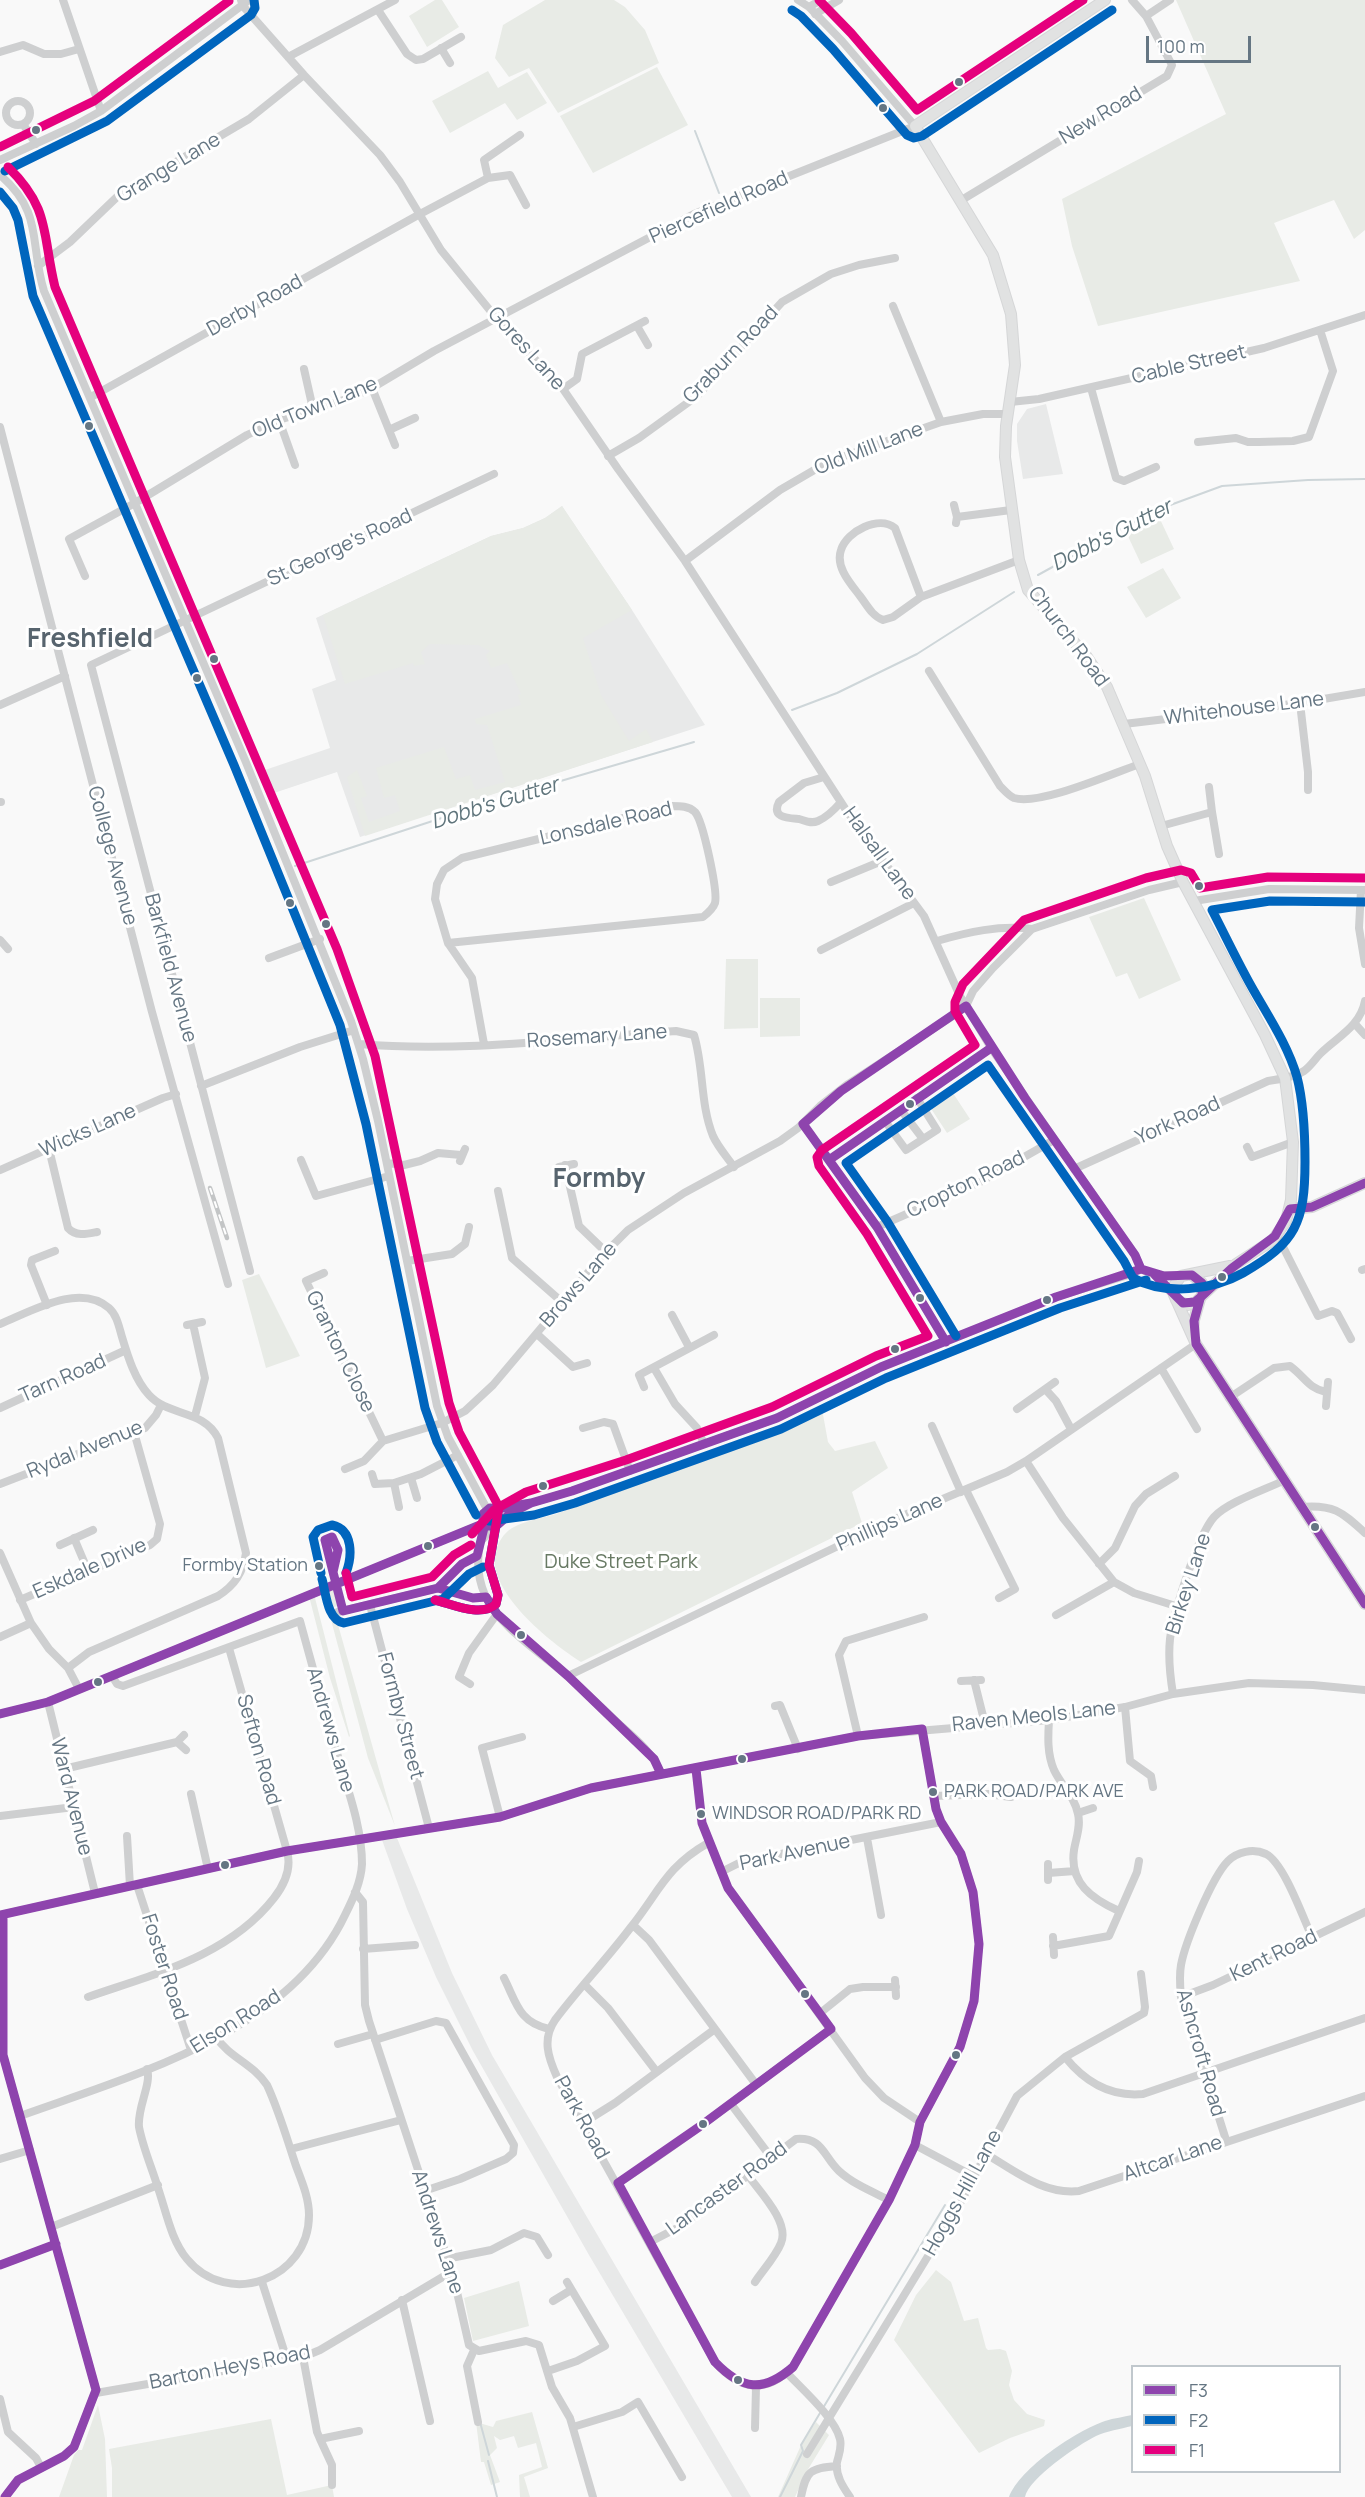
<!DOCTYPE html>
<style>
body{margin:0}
#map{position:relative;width:1365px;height:2497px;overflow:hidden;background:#f9f9f9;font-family:Manrope,sans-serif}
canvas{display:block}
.legend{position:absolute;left:1131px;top:2365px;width:210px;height:108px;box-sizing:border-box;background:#fff;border:2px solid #c1c8cd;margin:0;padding:8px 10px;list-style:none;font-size:18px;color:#657683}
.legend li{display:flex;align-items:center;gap:12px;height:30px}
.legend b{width:30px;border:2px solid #c1c8cd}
.scale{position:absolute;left:1146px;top:36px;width:105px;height:27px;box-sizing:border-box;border:3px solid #657683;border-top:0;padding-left:8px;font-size:18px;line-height:21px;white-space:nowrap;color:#657683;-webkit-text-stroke:4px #fff;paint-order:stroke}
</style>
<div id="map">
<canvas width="1365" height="2497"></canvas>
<ul class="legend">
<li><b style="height:8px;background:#8e44ad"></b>F3</li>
<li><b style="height:8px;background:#0065bd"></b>F2</li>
<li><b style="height:8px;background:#e5007d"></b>F1</li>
</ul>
<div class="scale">100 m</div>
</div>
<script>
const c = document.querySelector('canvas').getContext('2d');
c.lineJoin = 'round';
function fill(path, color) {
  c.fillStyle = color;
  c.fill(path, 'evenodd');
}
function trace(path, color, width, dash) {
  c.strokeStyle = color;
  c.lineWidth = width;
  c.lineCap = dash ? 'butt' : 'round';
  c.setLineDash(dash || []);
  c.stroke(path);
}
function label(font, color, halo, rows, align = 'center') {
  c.font = font + ' Manrope,sans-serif';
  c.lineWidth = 6;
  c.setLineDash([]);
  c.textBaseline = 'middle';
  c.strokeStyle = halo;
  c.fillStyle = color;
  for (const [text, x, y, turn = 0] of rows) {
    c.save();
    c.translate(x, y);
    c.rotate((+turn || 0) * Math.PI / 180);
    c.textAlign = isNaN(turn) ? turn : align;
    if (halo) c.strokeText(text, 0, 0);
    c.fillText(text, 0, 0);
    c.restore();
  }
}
const built = new Path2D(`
 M1046 404 1063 474 1023 479 1017 441V424L1027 409Z
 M562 506 632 610 705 725 360 837 337 772 268 795 259 772 330 748 312 689 336 680 316 618 491 536 523 528 545 518Z
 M397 1838 452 1973 492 2055 751 2497H732L589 2255 473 2051 436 1977 407 1909 382 1840Z`);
const green = new Path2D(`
 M435 0H442L459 27 427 47 409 16Z
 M545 0H614L625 7 645 30 659 63 558 113 529 68 509 77 495 58 503 25Z
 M1176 0H1365V230L1354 239 1334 200 1274 223 1300 281 1098 326 1072 246 1062 199 1226 114Z
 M657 67 688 125 593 173 560 116Z
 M488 71 498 88 527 72 547 103 517 120 505 103 450 133 432 101Z
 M562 506 632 610 583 638 601 695 629 741 646 729 653 742 365 836 347 777 357 770 367 796 361 798 369 822 400 811 395 795 384 798 376 768 444 747 456 779 470 775 475 790 505 782 487 725 476 724 475 719 521 705 518 695 521 694 507 663 491 668 486 655 490 651 478 645 430 644 421 652 425 664 414 666 413 663 345 684 323 615 491 536 523 528 545 518Z
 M1159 517 1174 549 1141 564 1126 532Z
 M1163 568 1181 598 1146 618 1127 587Z
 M1144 898 1181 980 1139 999 1127 973 1116 977 1089 917Z
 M726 959H758V1028L724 1029Z
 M760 998H800V1036L760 1037Z
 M951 1090 970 1119 947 1133 928 1104Z
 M259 1274 300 1356 266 1368 242 1280Z
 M822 1409 828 1442 835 1451 875 1441 888 1468 852 1492 862 1523 581 1662C551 1643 484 1590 496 1550 500 1539 505 1531 516 1526 540 1515 563 1518 583 1498L801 1419Z
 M333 1586 338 1606 333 1607 395 1826 368 1758 323 1590Z
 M314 1594 350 1736 349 1737 330 1678 309 1596Z
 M936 2270 951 2282 964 2321 978 2318 986 2348 988 2350 1000 2349 1006 2351 1012 2371 1009 2385 1014 2400 1027 2414 1045 2420 1044 2426 1010 2438 979 2453 894 2340 916 2295Z
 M519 2281 529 2326 473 2341 464 2298Z
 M98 2405 105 2439 107 2497H59L74 2455 78 2450H82Z
 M532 2412 548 2468 524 2477 530 2497H520L519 2475 542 2467 536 2443 518 2448 514 2436 500 2440 494 2436 497 2448 490 2455 500 2482 491 2485 484 2462H481L476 2422 493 2427 496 2421Z
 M271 2419 287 2495 332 2485 334 2497H112V2468L109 2449Z
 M816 2422 829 2435 807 2471 795 2497H778L802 2443Z`);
const water = new Path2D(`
 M1132 2415V2426C1120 2429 1107 2431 1096 2436 1078 2445 1029 2478 1025 2497H1009C1020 2468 1076 2431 1105 2421 1114 2418 1124 2417 1132 2415Z`);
const stream = new Path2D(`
 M695 131 719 193
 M1038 575 1154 511 1222 486 1308 480 1365 479
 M792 710 837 693 917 654 1014 592
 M295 866 506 797 694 742
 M823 2408 945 2205
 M480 2422 489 2455
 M488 2461 497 2497
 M780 2497 803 2451 801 2445 820 2413`);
const minor = new Path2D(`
 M63 0 101 111
 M241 0 243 6 304 75 380 155 400 182 441 250 497 319 563 389 618 469 685 561 848 813 924 916 960 996 991 1048 1135 1255 1141 1269 1155 1275 1181 1276
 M809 7 821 0
 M378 10 407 54 416 60 423 59 461 37
 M815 14 839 0
 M1146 16 1170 0
 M441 48 450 63
 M0 52 23 45 44 54H61L79 49
 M288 57 395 0
 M6 113a12 12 0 1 1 24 0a12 12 0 1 1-24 0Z
 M23 124 36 144
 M0 160 74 126 101 111 249 0
 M0 175C44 213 29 242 44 291L245 760 351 1021 363 1059 378 1121 437 1406 448 1437 487 1509
 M488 178 484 160 520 135
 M960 201 1167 76 1172 65 1146 16 1132 0
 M38 266 70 242 118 196 249 119 304 75
 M893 306 941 422
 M637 326 648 345
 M304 369 313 409
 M372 388 395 445
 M1091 388 1116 478 1124 481 1156 467
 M563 389 577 379 582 354 645 321
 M91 397 420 214 488 178 510 175 526 205
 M1010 402 1039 399 1264 348 1365 315
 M279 420 295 465
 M0 427 152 1012 228 1284
 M389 430 415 418
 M1198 442 1236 438 1248 442H1259L1293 441 1309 437 1333 371 1320 330
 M608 456 639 438 697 396 782 302 831 274 859 265 895 258
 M954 505 957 517 956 523
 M957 517 1011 510
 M685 561 780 490 828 462 941 422 983 414H1008
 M85 576 69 539 135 503 247 435 279 420 353 397 372 388 434 351 694 214 915 126 842 41 809 7 798 0
 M921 597 895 528C879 515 847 531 841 550 835 567 851 584 860 596 867 605 872 616 883 620L893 617 921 597 1019 560
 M929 671 1000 786C1004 790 1009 796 1014 798 1040 806 1113 773 1140 764
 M1300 703 1308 772V790
 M0 705 65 676
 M1124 724 1300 703 1365 692
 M824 777 804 783 779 802C771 818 788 818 799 819 806 821 811 824 818 821 827 817 835 809 841 802
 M0 802H1
 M1212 812 1219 854
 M1161 826 1212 812 1209 787
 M831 882 882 861
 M1361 890 1359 928 1365 964
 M1194 901 1269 889 1365 890
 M0 940 8 949
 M937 941C968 932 999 925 1032 929
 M448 943 703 917C708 913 713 909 715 903 718 891 703 821 695 812 689 806 680 806 672 806L462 858 444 870 437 884 435 899 448 943 472 978 484 1044
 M821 950 914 903
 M269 958 320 939
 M1355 1024 1365 1035
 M359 1044C463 1053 571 1038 676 1031L694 1035C704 1068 700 1104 713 1136 718 1147 727 1157 734 1167
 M201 1086 300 1047 354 1030
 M901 1110 923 1139 937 1130 917 1098
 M885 1121 906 1150 923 1139
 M803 1124 877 1227 946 1342
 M1247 1147 1252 1157 1293 1142
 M49 1149 68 1228C76 1237 87 1234 97 1232
 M301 1160 316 1196 389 1176
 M829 1160 991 1048
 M460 1161 465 1149
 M387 1163 404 1165 420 1161 438 1153 461 1155
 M565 1165 579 1226 606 1252
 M559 1167 574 1164
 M1074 1169 1268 1081C1281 1079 1294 1077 1304 1071 1311 1066 1315 1059 1320 1054 1337 1037 1360 1027 1365 1001
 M0 1170 163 1098 176 1094
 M498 1191 512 1258 562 1302
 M877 1227 982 1181 1054 1140
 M1277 1235 1318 1316 1332 1311 1337 1313 1351 1339
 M407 1261 452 1254 465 1244 469 1227
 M1362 1270 1365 1269
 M250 1271 91 665 494 474
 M324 1273 306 1281 383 1441
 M1155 1275 1173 1295
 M47 1305 31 1265 32 1260 55 1251
 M672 1315 689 1347
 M0 1324C30 1312 79 1282 109 1308 117 1315 119 1327 122 1337 128 1357 135 1380 149 1395 169 1417 203 1409 218 1438L246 1553C243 1573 235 1585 218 1596L89 1652 68 1668
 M193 1324 205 1378 195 1416
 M187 1325 202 1322
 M537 1334 573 1367 587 1363
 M654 1368 675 1404 697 1428 704 1444
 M1161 1368 1197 1429
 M644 1387 639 1375 714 1335
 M1046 1390 1056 1401 1071 1429
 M1229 1398 1274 1368 1290 1366C1305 1377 1308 1388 1326 1392
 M1326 1406 1328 1382
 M0 1408 126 1350
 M1017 1409 1055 1382
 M932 1426 961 1492
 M583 1428 604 1422 613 1424 630 1471
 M1026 1461 1063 1518 1114 1582 1134 1593 1179 1607
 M345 1469 364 1461 383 1441 442 1423 465 1411 493 1385 601 1257 628 1230 684 1193 780 1141 798 1128 820 1106 848 1084 956 1014 966 1006 973 991 993 968 1032 929 1149 890 1183 882
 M372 1474 375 1484 394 1483
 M411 1478 417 1498
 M0 1484 145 1428 156 1415 161 1405
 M966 1490 1015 1589 999 1598
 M399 1507 394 1483 421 1474 458 1455
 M1300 1507C1333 1504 1341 1511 1365 1533
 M487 1509 531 1503 572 1491 777 1418 881 1367 1056 1297 1125 1276 1141 1269
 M485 1524C478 1549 474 1570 485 1595 498 1626 541 1653 566 1675 585 1691 602 1708 620 1725 636 1739 654 1754 661 1774
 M74 1538 88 1571
 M482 1540 501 1520 520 1509
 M60 1545 93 1530
 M0 1553 31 1623 49 1649 68 1668 79 1689
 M1099 1564 1115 1548 1135 1506 1146 1494 1175 1476
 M438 1588 473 1598 486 1597
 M20 1600 150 1545 157 1539 160 1524 134 1432
 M370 1605 429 1828
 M338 1612 438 1588 462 1564 477 1556
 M1056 1615 1114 1582
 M0 1637 31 1623
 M568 1676 888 1522 1007 1472 1026 1461 1196 1344
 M974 1680 983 1716V1725
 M961 1681 981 1680
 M470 1684 459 1677 469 1653 497 1614
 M1173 1694C1170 1676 1168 1658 1170 1639 1173 1614 1198 1535 1214 1517 1228 1502 1264 1490 1283 1481
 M48 1702 95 1893
 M775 1706 780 1705 798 1749
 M1125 1707 1130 1761 1151 1776 1153 1787
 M0 1714 48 1702 485 1523
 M1049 1720C1048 1736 1047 1754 1054 1770 1061 1785 1075 1797 1078 1814 1081 1826 1076 1838 1074 1850 1069 1883 1092 1899 1119 1911
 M184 1735 177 1742 186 1750
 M858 1736 839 1655 846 1641 924 1617
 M64 1769 177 1742
 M696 1769 702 1823 728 1888 865 2078 884 2098 920 2122
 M191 1794 208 1869
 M934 1796 988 1794 1011 1797
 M1078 1813 1093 1808
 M0 1816 74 1807
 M500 1817 482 1748 522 1737
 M127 1836 130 1886
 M867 1838 881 1915
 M708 1843C666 1867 659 1892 631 1927 607 1959 579 1988 555 2020 542 2039 548 2057 557 2077L715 2362C739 2390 765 2395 793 2367L889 2200 915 2145 920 2122 960 2047 974 2001 979 1944 973 1892 961 1854 941 1822 936 1809 922 1729
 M1048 1864V1880
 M721 1872 741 1862 941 1822
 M1048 1873 1075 1871
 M137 1885 191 2050
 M355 1892 363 1902 365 2005 369 2021 454 2279 469 2345 479 2351 526 2341 539 2345 552 2387 570 2418 593 2497
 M0 1915 287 1851 500 1817 591 1788 858 1736 1049 1720 1125 1707 1173 1694 1249 1683 1313 1685 1365 1690
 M3 1915V2055L96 2390 74 2447 64 2456 18 2480 5 2497
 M633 1925 649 1940 755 2083
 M1053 1937 1054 1955
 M1053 1946 1109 1936 1137 1872 1139 1861
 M363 1949 415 1945
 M504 1978C517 2004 519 2022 549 2029
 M895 1980 896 1996
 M584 1984 608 2008 656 2071
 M88 1997C154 1974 229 1956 274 1898 285 1884 292 1869 287 1851L229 1648
 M1181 1997 1213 1985 1365 1912
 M819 2014 850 1989 863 1987H896
 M375 2040 436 2021 446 2023 514 2145 513 2153 506 2159 460 2179 424 2191
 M338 2044 373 2034
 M1065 2057C1085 2082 1111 2097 1143 2094L1365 2018
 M147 2069C152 2084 137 2107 139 2127 143 2148 152 2168 158 2188 166 2211 171 2240 187 2259 228 2309 309 2279 309 2215 309 2198 302 2182 296 2166 287 2139 279 2111 267 2085 252 2063 230 2058 216 2037
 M731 2104 770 2156
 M20 2116C134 2075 289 2033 345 1915 353 1899 361 1882 362 1864 362 1826 347 1788 337 1753 324 1709 312 1665 300 1621L123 1686 117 1684 112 1676
 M583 2123 615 2103 715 2029
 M1226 2140 1181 1997C1180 1986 1179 1976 1181 1965 1185 1943 1212 1877 1228 1861 1237 1852 1253 1848 1266 1854 1284 1863 1303 1918 1312 1937
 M915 2145 973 2176
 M291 2149 401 2120
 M986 2154C1015 2171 1044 2195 1079 2191L1365 2096
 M0 2159 30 2150
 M747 2174C759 2191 790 2222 781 2243 776 2256 763 2270 755 2282
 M618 2183C692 2136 760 2080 831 2029
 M51 2227 158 2185
 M650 2242 681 2226 796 2139C823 2137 823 2156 839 2171 853 2184 873 2192 889 2200
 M446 2259 491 2250 524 2233 537 2237 548 2255
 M0 2265 56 2244
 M262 2282 287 2360
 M402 2300 430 2421
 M553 2301 571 2290
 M474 2350 467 2366 478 2422
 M303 2357 317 2432 320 2439 359 2431
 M548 2371 577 2361 605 2346 567 2282
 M787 2373C802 2389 835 2418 840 2439 842 2448 839 2454 837 2462 835 2475 843 2487 850 2497
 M96 2393 303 2357 320 2350 451 2272
 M0 2399 8 2432 36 2458 41 2467
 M573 2427 622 2412 638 2402 682 2477
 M755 2428 756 2387
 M320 2439 332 2465V2485
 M807 2454 958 2207 1017 2096 1065 2057 1144 2013 1145 2007 1141 1974
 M801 2497C806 2471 810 2468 837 2466`);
const major = new Path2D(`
 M1105 0 915 126 993 255 1011 314 1015 365 1006 426 1005 457 1019 560 1028 590 1087 657 1107 687 1145 776 1167 846 1183 882 1265 1035 1285 1078 1293 1142 1291 1200 1286 1221 1273 1240 1236 1264 1202 1296
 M1290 1209 1312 1207 1365 1183
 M1230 1266 1181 1276 1173 1287 1174 1295 1196 1344 1365 1604
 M1176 1300 1188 1305 1196 1302 1202 1296V1283L1192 1275
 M1193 1335 1194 1320 1200 1299`);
const rail = new Path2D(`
 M210 1188 227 1238`);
const bus1 = new Path2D(`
 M829 1160 991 1048
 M1202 1296 1232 1268 1275 1236 1290 1209 1312 1207 1365 1183
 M1200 1299 1194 1321 1196 1344 1365 1604
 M946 1342 877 1227 803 1124 841 1091 966 1006 1025 1098 1135 1255 1141 1269 1164 1276 1192 1275 1202 1283V1296L1195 1302 1183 1303 1155 1275
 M531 1503 511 1513 496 1526H488L483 1520V1514L490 1508 497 1509Z
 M531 1503 572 1491 777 1418 881 1367 1056 1297 1141 1269
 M332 1537 338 1550 333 1572 325 1540Z
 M333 1572 343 1611 438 1588 462 1564 477 1556 485 1524
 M438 1588 473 1598 486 1597 497 1614 568 1676 654 1759 661 1774
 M0 1714 48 1702 485 1523
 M0 1915 287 1851 500 1817 591 1788 858 1736 922 1729 936 1809 941 1822 961 1854 973 1892 979 1944 974 2001 960 2047 920 2122 915 2145 889 2200 793 2367C763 2393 742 2390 715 2362L618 2183 699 2127 831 2029 728 1888 702 1823 696 1769
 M3 1915V2055L96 2390 74 2447 64 2456 18 2480 5 2497
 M0 2265 56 2244`);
const bus2 = new Path2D(`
 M792 10 801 16 833 49 907 135 914 138 922 136 1112 10
 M5 171 107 121 251 15 255 8 254 0
 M0 192 13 208 18 220 33 296 234 765 340 1025 366 1124 425 1408 437 1442 476 1515
 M956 1336 887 1221 846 1163 988 1065 1124 1261 1133 1278C1165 1296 1213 1290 1243 1273 1296 1243 1305 1222 1305 1162 1305 1134 1304 1104 1297 1077 1288 1046 1270 1019 1254 991 1239 965 1226 937 1212 910L1270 901 1365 902
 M489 1521 534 1515 575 1503 781 1429 886 1378 1060 1308 1146 1280
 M321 1573 313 1537 318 1530 332 1525C354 1530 352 1557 346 1573
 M322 1579C326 1593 327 1620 344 1623L443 1599 469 1574 483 1567
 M435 1600C452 1604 481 1618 496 1604L498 1595 489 1565 498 1514`);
const bus3 = new Path2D(`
 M819 0 851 33 917 110 1083 0
 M0 147 94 101 229 1
 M8 167C51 209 42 234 55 287L337 949 375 1056 449 1403 459 1432 499 1507 489 1565 498 1595 496 1604C481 1618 452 1604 435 1600
 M472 1534 494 1510 526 1492 626 1460 772 1407 876 1356 928 1336 867 1234 819 1166 817 1157 822 1150 975 1045 955 1011V1002L963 984 1024 920 1146 878 1181 870 1191 873 1200 888 1268 877 1365 878
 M346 1573 352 1597 432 1577 454 1555 471 1545`);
const markers = [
 [959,82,5,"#657683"],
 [883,108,5,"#657683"],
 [36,130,5,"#657683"],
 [89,426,5,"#657683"],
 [214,659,5,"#657683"],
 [197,678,5,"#657683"],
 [1199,886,5,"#657683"],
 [290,903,5,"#657683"],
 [326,924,5,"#657683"],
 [910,1104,5,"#657683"],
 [1222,1277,5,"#657683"],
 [920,1298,5,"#657683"],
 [1047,1300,5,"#657683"],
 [895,1349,5,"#657683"],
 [543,1486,5,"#657683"],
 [1315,1527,5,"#657683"],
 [428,1546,5,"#657683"],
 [319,1566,5,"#657683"],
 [521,1635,5,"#657683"],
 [98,1682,5,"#657683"],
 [742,1759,5,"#657683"],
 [933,1792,5,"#657683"],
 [701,1814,5,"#657683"],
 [225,1865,5,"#657683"],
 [805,1994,5,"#657683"],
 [956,2055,5,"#657683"],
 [703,2124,5,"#657683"],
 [738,2380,5,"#657683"]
];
const busNames = [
 ["Formby Station",308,1566,"right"],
 ["PARK ROAD/PARK AVE",944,1792],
 ["WINDSOR ROAD/PARK RD",712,1814]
];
const streetNames = [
 ["New Road",1101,116,-31],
 ["Grange Lane",169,168,-31],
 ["Piercefield Road",719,208,-24],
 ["Derby Road",255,306,-29],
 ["Gores Lane",526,349,48],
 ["Graburn Road",731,355,-46],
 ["Cable Street",1189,365,-13],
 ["Old Town Lane",315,408,-22],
 ["Old Mill Lane",869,449,-21],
 ["St George's Road",340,548,-25],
 ["Church Road",1068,637,53],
 ["Whitehouse Lane",1244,709,-7],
 ["Lonsdale Road",606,824,-13],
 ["Halsall Lane",879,854,54],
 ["College Avenue",112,856,75],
 ["Barkfield Avenue",170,968,75],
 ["Rosemary Lane",597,1037,-4],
 ["York Road",1178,1121,-24],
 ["Wicks Lane",88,1131,-24],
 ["Cropton Road",966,1185,-26],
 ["Brows Lane",579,1285,-49],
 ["Granton Close",340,1352,64],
 ["Tarn Road",63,1379,-24],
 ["Rydal Avenue",85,1450,-22],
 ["Phillips Lane",890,1523,-24],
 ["Eskdale Drive",90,1569,-24],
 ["Birkey Lane",1189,1584,-72],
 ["Formby Street",400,1716,75],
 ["Raven Meols Lane",1034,1717,-6],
 ["Andrews Lane",330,1730,74],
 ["Sefton Road",258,1750,74],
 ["Ward Avenue",71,1797,76],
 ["Park Avenue",795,1853,-12],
 ["Kent Road",1274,1956,-26],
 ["Foster Road",164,1967,72],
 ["Elson Road",236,2022,-32],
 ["Ashcroft Road",1200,2053,74],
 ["Park Road",581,2118,61],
 ["Altcar Lane",1173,2159,-19],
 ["Lancaster Road",727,2189,-36],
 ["Hoggs Hill Lane",963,2193,-61],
 ["Andrews Lane",437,2232,72],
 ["Barton Heys Road",230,2368,-11]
];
const parkNames = [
 ["Duke Street Park",621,1562]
];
const waterNames = [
 ["Dobb's Gutter",1112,536,-27],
 ["Dobb's Gutter",495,804,-17]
];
const districtNames = [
 ["Freshfield",90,640],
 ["Formby",599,1180]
];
fill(built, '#e8e9e9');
fill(green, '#e8ebe6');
fill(water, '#ced6d9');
trace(stream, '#ced6d9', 2);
trace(major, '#d5d6d7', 12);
trace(minor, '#cecfd0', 8);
trace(major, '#e1e2e2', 10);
trace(rail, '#c3c5c6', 4.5);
trace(rail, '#fff', 2, [7]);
trace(bus1, '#8e44ad', 9);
trace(bus2, '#0065bd', 9);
trace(bus3, '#e5007d', 9);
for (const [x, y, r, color] of markers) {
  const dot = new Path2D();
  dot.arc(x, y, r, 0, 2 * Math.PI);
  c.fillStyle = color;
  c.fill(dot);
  trace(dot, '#fff', 2);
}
label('18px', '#657683', '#fff', busNames, 'left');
label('20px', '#657683', '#fff', streetNames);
label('20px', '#687a64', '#fff', parkNames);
label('italic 21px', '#60757c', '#fff', waterNames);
label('bold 26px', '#57646e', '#fff', districtNames);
</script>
